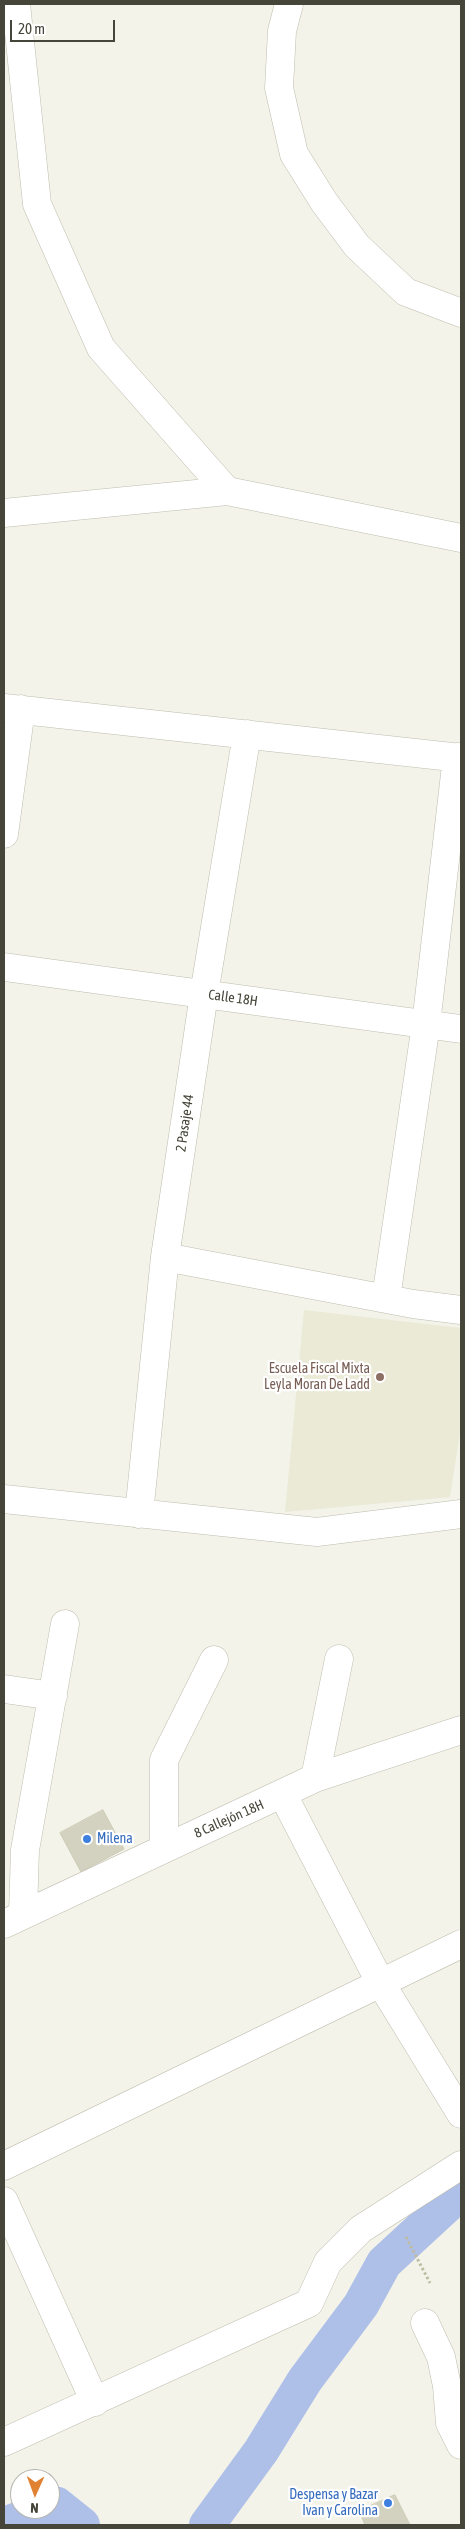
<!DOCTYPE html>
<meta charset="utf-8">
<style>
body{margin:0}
#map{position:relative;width:465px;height:2529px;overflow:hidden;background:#f3f3ea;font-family:"Asap Condensed",sans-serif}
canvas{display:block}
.frame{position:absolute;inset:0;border:5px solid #464539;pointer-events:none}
.north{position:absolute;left:10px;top:2469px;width:50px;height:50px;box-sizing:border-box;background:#fff;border:1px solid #b5b5b0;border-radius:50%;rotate:182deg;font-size:14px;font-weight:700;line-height:20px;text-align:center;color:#464539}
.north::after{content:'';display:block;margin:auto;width:18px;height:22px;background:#e18233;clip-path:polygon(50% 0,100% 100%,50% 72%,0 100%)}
.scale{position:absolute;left:10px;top:20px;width:105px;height:22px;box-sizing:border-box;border:2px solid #464539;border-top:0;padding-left:6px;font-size:15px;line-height:18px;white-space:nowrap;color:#464539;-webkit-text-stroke:4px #fff;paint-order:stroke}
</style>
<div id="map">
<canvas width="465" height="2529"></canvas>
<div class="frame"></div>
<div class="north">N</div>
<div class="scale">20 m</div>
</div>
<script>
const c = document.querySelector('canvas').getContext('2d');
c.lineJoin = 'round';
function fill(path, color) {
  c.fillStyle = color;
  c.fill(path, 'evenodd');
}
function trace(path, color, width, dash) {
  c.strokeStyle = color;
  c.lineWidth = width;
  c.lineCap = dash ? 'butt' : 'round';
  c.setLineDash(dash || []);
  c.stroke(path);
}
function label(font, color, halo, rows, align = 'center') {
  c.font = font + ' "Asap Condensed",sans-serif';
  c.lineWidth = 4.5;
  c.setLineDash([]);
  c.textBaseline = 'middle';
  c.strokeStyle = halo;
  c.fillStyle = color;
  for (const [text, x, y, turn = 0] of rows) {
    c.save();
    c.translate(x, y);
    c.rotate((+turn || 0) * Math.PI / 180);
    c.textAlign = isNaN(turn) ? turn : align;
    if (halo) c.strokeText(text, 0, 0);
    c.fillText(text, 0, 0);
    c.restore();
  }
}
const education = new Path2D(`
 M304 1310 461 1328V1426L450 1497 285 1512Z`);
const canal = new Path2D(`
 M50 2508 57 2505 82 2525
 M4 2525 47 2509
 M207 2525 261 2451 305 2380 361 2305 384 2263 461 2192`);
const building = new Path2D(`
 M103 1810 124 1849 81 1872 60 1833Z
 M395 2495 410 2525H365L359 2511Z`);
const path = new Path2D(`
 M406 2237 430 2283`);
const street = new Path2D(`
 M16 4 37 204 101 348 227 491
 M289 4 282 31 279 88 294 154 324 202 357 246 406 292 461 313
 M4 513 227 491 461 538
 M4 708 461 758
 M4 834 21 709
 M4 967 461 1029
 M165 1257 413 1304 461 1310
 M386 1298 426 1024 457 757
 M4 1499 317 1532 461 1514
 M139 1514 165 1257 204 994 247 734
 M4 1689 53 1696
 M315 1778 339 1659
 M283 1795 380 1982 461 2114
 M164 1848V1760L214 1660
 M23 1913 25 1850 65 1624
 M4 1924 315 1778 461 1730
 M4 2166 461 1944
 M4 2201 95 2402
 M425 2323 441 2357 447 2386 450 2423 461 2445
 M4 2442 309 2303 328 2262 361 2229 461 2165`);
const markers = [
 [380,1377,5,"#8d6e63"],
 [87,1839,5,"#3f7fe0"],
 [388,2503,5,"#3f7fe0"]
];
const streetNames = [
 ["Calle 18H",233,998,8],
 ["2 Pasaje 44",185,1123,-82],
 ["8 Callejón 18H",229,1819,-24]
];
const educationNames = [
 ["Escuela Fiscal Mixta",370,1369],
 ["Leyla Moran De Ladd",370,1385]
];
const shopNames = [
 ["Milena",97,1839],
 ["Despensa y Bazar",378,2495,"right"],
 ["Ivan y Carolina",378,2511,"right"]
];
fill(education, '#eaead6');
trace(canal, '#aebfe8', 36);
fill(building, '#d3d2c1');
trace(building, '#cdcbb5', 1);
trace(street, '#bebdae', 29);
trace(path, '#bebca1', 3, [2.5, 2.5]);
trace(street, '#fff', 28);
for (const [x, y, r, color] of markers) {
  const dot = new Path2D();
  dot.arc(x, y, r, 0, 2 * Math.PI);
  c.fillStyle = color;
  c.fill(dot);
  trace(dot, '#fff', 2);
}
label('14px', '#464539', '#fff', streetNames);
label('14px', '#785e54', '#fff', educationNames, 'right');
label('14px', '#366cbe', '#fff', shopNames, 'left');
</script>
